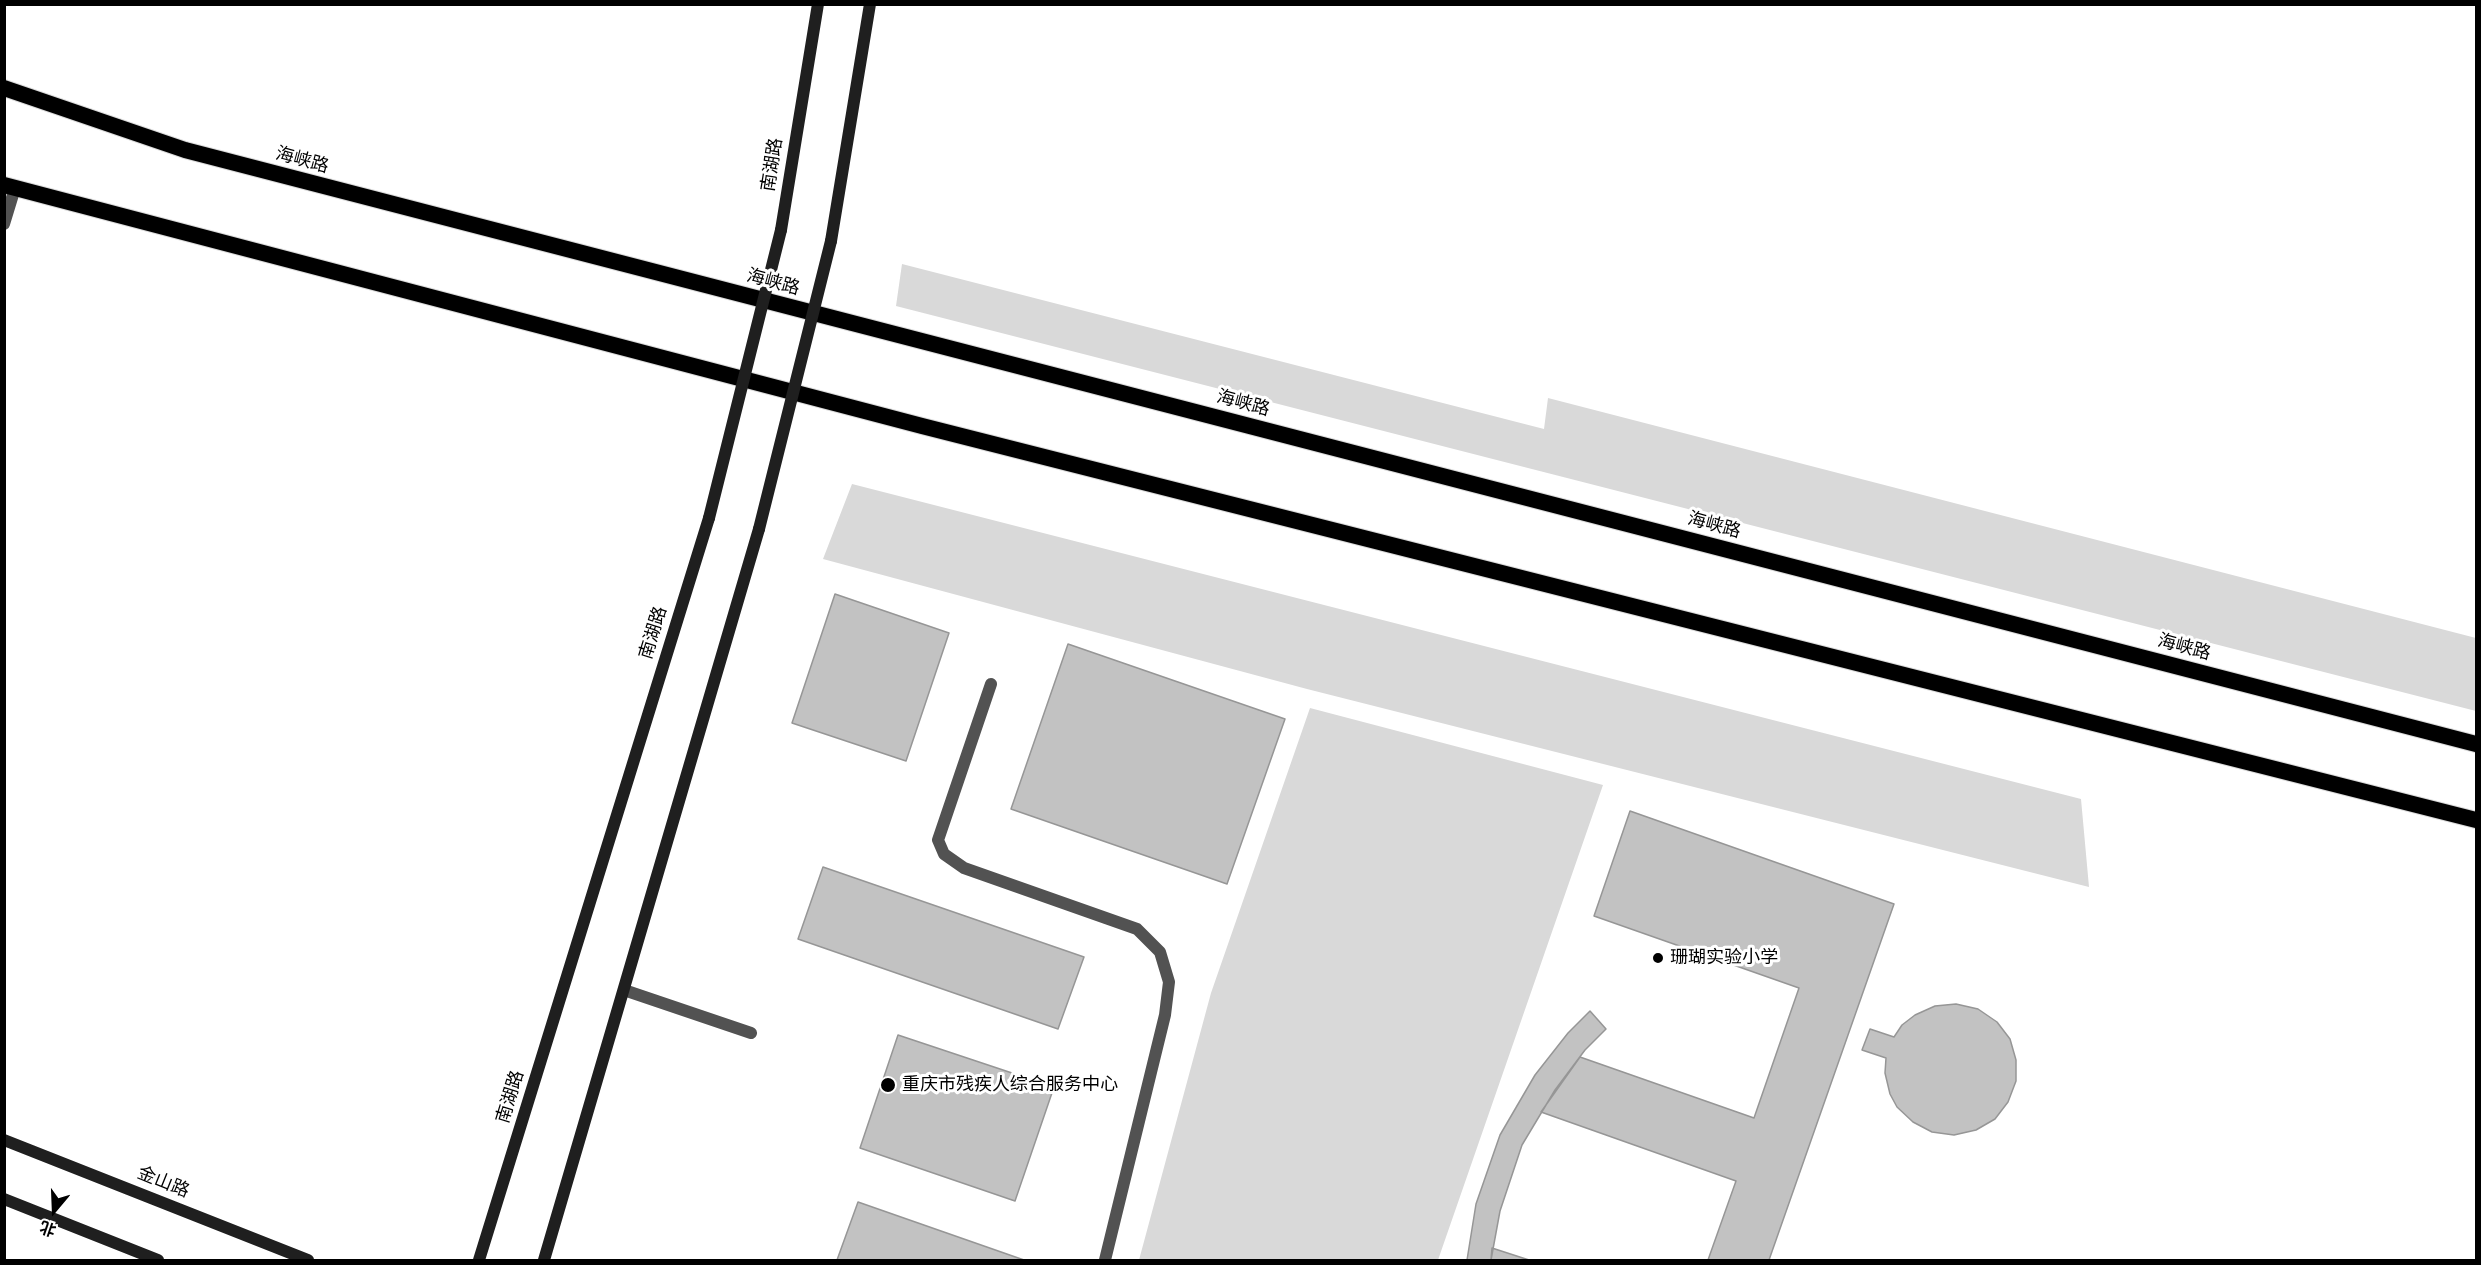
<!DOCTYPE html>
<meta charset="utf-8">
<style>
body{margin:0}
#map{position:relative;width:2481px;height:1265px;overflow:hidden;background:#fff;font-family:"Roboto Condensed","Noto Sans SC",sans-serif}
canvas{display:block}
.frame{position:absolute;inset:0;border:6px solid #000;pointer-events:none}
.north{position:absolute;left:24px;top:1181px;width:60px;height:60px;-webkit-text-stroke:4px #fff;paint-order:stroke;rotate:199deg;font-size:16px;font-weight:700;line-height:24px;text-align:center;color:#000}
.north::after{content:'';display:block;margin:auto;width:21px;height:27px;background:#000;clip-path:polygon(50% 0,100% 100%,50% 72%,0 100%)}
</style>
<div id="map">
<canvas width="2481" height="1265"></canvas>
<div class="frame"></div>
<div class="north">北</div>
</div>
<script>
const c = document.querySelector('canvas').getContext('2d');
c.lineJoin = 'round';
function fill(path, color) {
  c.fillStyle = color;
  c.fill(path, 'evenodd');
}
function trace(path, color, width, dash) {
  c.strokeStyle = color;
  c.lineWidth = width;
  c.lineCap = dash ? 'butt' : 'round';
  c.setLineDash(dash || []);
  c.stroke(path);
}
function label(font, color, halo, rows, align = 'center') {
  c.font = font + ' "Roboto Condensed","Noto Sans SC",sans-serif';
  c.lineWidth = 6;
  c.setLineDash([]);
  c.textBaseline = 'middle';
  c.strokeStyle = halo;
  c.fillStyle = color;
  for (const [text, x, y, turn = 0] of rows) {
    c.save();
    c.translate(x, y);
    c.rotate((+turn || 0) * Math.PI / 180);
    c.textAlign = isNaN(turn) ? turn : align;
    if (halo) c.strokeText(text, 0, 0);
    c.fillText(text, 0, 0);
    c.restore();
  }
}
const green = new Path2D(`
 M902 264 1544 429 1548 398 2476 638V711L896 306Z
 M852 484 2081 799 2089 887 1307 689 823 559Z
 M1310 708 1603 785 1438 1260H1139L1211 993Z`);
const building = new Path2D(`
 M835 594 949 633 906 761 792 723Z
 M1068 644 1285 719 1227 884 1011 809Z
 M1630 811 1894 904 1769 1260H1708L1736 1181 1541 1112 1580 1057 1754 1118 1799 988 1594 916Z
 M823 867 1084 957 1058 1029 798 939Z
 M1956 1004 1978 1009 1997 1022 2010 1039 2016 1060V1081L2008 1102 1995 1119 1976 1130 1954 1135 1932 1132 1913 1122 1897 1107 1890 1094 1885 1073 1886 1058 1862 1050 1870 1029 1894 1037 1902 1025 1915 1015 1935 1006Z
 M1590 1011 1606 1029 1585 1050 1555 1090 1522 1145 1500 1211 1491 1260H1467L1476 1204 1500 1135 1535 1075 1568 1033Z
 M898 1035 1054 1087 1015 1201 860 1148Z
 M858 1202 1024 1260H837Z
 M1492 1248 1529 1260H1491Z`);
const service = new Path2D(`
 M624 990 751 1033`);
const minor = new Path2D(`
 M4 224 15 188
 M991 684 938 840 944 854 964 868 1137 929 1160 952 1169 982 1165 1015 1105 1260`);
const secondary = new Path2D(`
 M781 230 818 4
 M831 241 870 4
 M4 1140 308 1260
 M4 1199 158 1260
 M479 1260 709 518
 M544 1260 759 529`);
const trunk = new Path2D(`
 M4 88 185 150 2476 744
 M4 185 922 426 2476 820`);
const secondaryBridge = new Path2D(`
 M709 518 781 230
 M759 529 831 241`);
const markers = [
 [1658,958,6,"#000"],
 [888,1085,8,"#000"]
];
const streetNames = [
 ["海峡路",302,161,15],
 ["南湖路",773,165,-81],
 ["海峡路",773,283,15],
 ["海峡路",1243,404,15],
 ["海峡路",1714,526,15],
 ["南湖路",654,633,-73],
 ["海峡路",2184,648,15],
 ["南湖路",511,1097,-73],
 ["金山路",163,1183,22]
];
const poiNames = [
 ["珊瑚实验小学",1670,958],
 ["重庆市残疾人综合服务中心",902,1085]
];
fill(green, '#d9d9d9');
fill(building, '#c2c2c2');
trace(building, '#969696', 1.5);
trace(trunk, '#dbdbdb', 18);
trace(service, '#525252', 12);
trace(minor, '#525252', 12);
trace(secondary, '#1f1f1f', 12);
trace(trunk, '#000', 16);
trace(secondaryBridge, '#1f1f1f', 12);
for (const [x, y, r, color] of markers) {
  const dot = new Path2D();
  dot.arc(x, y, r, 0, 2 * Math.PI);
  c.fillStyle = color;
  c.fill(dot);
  trace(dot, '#fff', 2);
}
label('18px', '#000', '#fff', streetNames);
label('18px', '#000', '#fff', poiNames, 'left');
</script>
